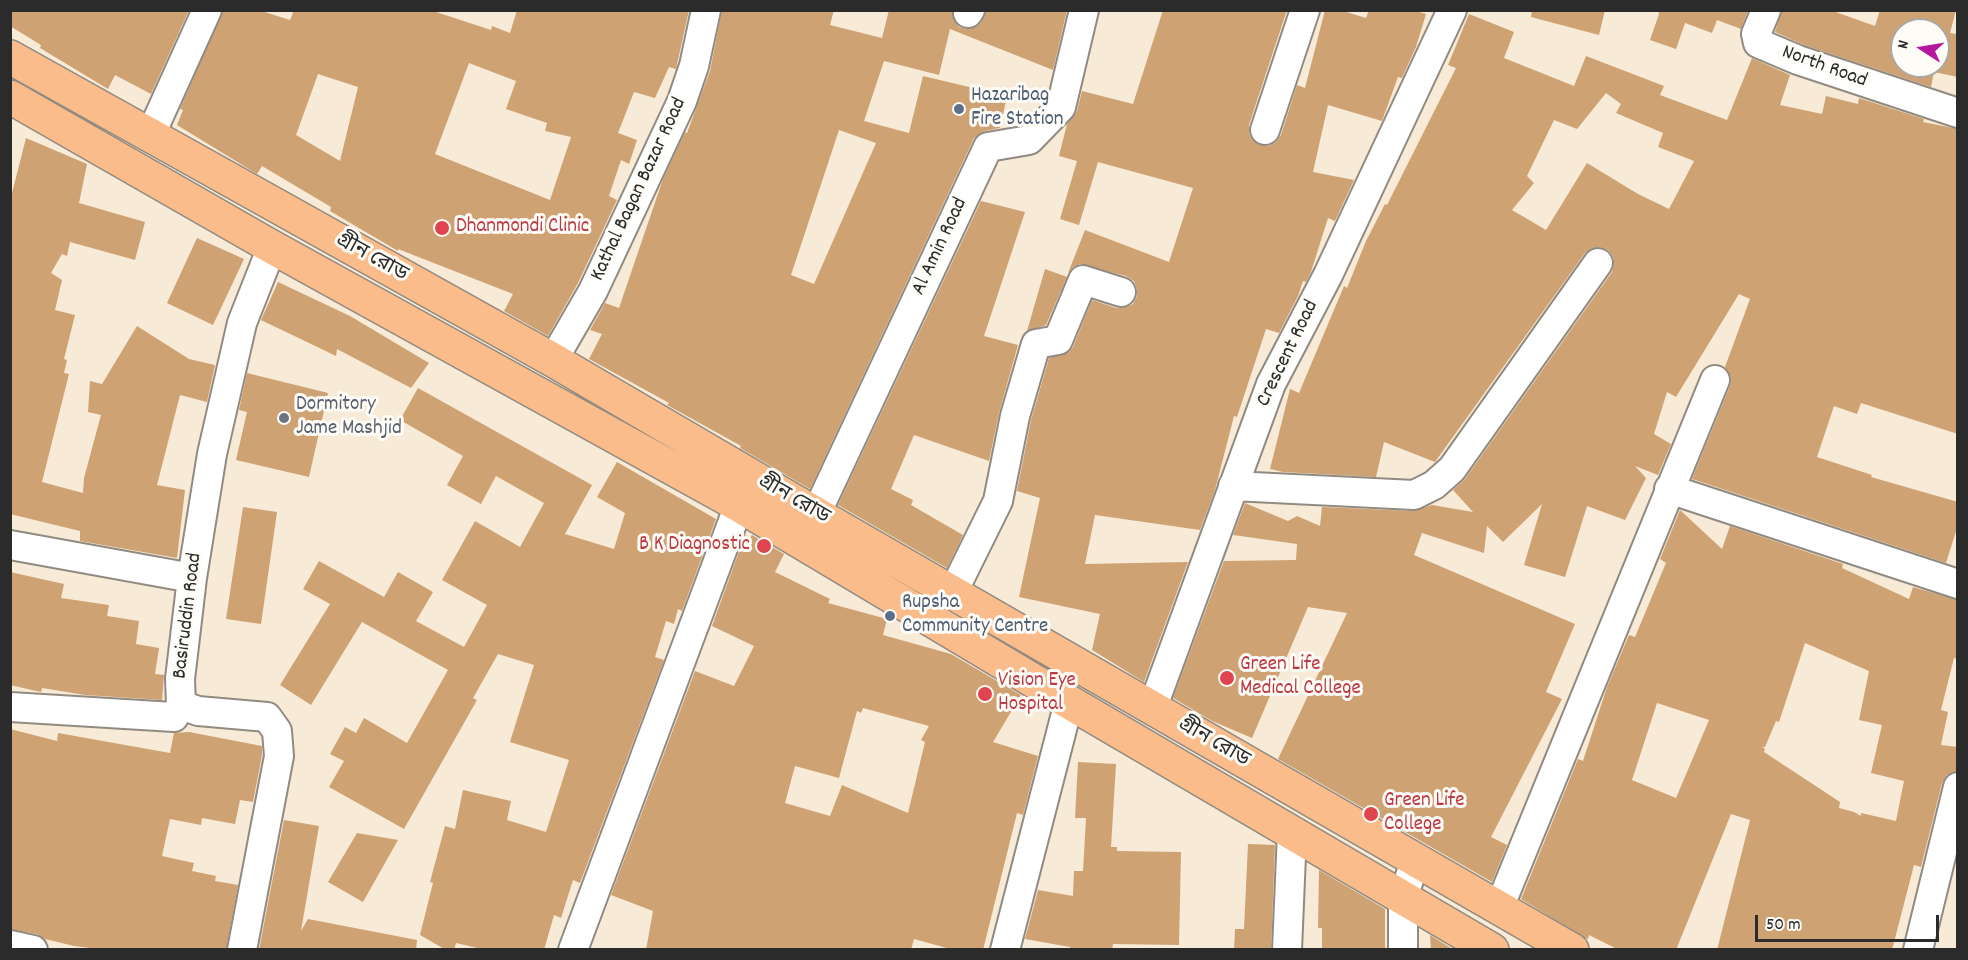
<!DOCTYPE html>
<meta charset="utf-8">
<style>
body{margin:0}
#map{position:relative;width:1968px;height:960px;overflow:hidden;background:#f7ead6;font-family:Dekko,sans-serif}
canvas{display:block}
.frame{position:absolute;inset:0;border:12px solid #2b2b2b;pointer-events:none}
.north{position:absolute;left:1890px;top:18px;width:60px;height:60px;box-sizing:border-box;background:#fdfcf7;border:2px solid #a9a8a5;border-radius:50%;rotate:282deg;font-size:16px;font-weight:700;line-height:24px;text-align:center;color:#2b2b2b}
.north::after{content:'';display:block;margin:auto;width:21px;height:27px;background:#b5179e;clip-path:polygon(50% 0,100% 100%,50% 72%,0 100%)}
.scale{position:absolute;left:1755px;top:915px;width:184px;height:27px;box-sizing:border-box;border:3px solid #2b2b2b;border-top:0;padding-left:8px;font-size:18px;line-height:21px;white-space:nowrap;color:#2b2b2b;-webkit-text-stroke:4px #fdfcf7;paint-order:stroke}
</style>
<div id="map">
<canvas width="1968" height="960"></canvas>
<div class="frame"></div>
<div class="north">N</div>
<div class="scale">50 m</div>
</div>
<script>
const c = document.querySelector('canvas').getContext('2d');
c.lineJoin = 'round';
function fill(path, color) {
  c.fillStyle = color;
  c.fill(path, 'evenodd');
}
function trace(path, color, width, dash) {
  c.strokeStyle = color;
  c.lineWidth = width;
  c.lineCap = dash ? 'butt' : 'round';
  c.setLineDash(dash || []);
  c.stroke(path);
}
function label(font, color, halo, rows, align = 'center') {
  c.font = font + ' Dekko,"Noto Sans Bengali",sans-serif';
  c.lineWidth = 6;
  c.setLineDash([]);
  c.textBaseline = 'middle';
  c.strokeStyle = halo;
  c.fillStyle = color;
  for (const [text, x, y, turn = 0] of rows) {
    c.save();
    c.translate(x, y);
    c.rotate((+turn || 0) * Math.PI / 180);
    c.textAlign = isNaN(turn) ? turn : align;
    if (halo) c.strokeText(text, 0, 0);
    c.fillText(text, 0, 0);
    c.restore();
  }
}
const building = new Path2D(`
 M10 10H189L151 94 115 75 108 89 40 48 41 45 10 26Z
 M223 10H258L290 20 294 10H430L491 30 492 26 510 33 517 10H689L676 69 669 67 655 98 634 92 618 133 637 140 629 164 621 160 609 196 617 200 578 283 548 336 504 311 513 294 398 249V251L330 211 331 207 262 166 257 174 177 125 183 110 180 109ZM469 63 516 81 506 109 547 123 545 131 571 137 550 200 435 154ZM318 74 358 87 340 161 296 135Z
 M722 10H834L830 25 882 38 889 10H952L954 21 959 27 968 29 976 27 981 23 986 10H1067L1053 70 950 29 939 75 884 61 864 121 909 133 923 76 1007 96 1000 128 985 131 974 138 810 489 740 448 741 446 667 405 669 403 589 359 602 334 590 330 605 303 619 308 663 179 685 132 687 133 710 71ZM839 130 876 143 814 284 791 275Z
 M1163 10H1287L1249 125V134L1252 140 1259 145 1268 146 1275 143 1281 135 1297 85 1305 88 1325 10H1340L1366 18 1369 10H1412L1426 14 1416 47 1402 78 1398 77 1382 121 1328 105 1313 172 1354 180 1335 221 1328 218 1311 272 1306 282 1303 281 1298 296 1279 333 1266 329 1237 417 1234 416 1215 490 1200 530 1095 515 1085 564 1188 562 1144 682 1092 650 1100 614 1019 597 1040 498 1017 491 1031 420 1049 358 1068 353 1073 347 1092 300 1116 308H1124L1133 304 1137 296V289L1134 281 1126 276 1080 264 1073 267 1068 273 1085 230 1169 262 1193 188 1098 162 1079 225 1060 219 1077 161 1059 156 1067 124 1077 111 1082 91 1133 104Z
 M1532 10H1605L1599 35 1531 17Z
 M1658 10H1748L1741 29 1717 20 1712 33 1661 14 1685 23 1676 49 1650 40 1659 14Z
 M1782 10H1830L1875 26 1880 10H1956L1950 33 1958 34V77L1934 72 1931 87 1804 45 1775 32ZM1902 30H1938V66H1902Z
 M1469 14 1514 32 1504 58 1574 86 1586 56 1664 86 1660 95 1727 120 1752 58 1790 75 1780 105 1822 114 1826 96 1858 104 1859 98 1924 119 1923 122 1958 129V434L1861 403 1857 414 1834 406 1817 457 1872 475 1871 477 1958 502V525L1946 563 1692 479 1730 386 1731 377 1725 367 1750 299 1739 294 1676 397 1667 392 1654 434 1671 444 1658 475 1635 466 1646 478 1625 520 1587 506 1565 577 1524 565 1542 504 1503 542 1487 526 1484 553 1422 533 1414 555 1575 624 1546 692 1562 699 1491 837 1507 845 1492 882 1278 759 1347 613 1308 607 1252 738 1212 721 1173 698 1224 561 1296 560 1297 544 1233 535 1245 503 1288 521 1297 516 1320 526 1322 507 1413 511 1432 505 1473 512 1453 490 1465 479 1612 272 1614 264 1613 256 1608 250 1599 247 1592 248 1585 253 1435 462 1384 442 1376 477 1283 472 1270 469 1290 389 1299 393 1344 286 1347 288 1366 241 1385 204 1387 205 1456 68 1448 65ZM1606 93 1621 104 1616 113 1663 133 1658 147 1694 161 1669 209 1638 194 1587 163 1546 230 1512 210 1534 183 1527 176 1554 120 1577 129Z
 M26 138 87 164 79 203 145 222 135 260 70 242 67 256 62 254 51 273 62 280 55 310 75 315 64 359 67 360 64 373 69 374 42 482 83 493 84 478 101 415 88 412 90 381 102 384 137 326 189 359 215 365 207 402 180 395 157 485 185 490 177 558 80 541V531L10 514V201Z
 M981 201 1025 212 984 336 1018 345 999 413 989 461 914 435 891 489 913 500 911 505 963 535 947 568 838 505Z
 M197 238 244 259 213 325 167 303Z
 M1045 269 1067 277 1046 325 1027 331Z
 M278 282 350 316 429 363 411 388 337 349 336 356 261 320Z
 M247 373 328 393 309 477 236 460 247 412 239 410Z
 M418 388 592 485 565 534 614 549 625 513 597 497 617 462 716 519 682 611 678 609 674 624 666 621 655 657 664 660 580 883 573 880 561 918 554 915 544 950H486L456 943 454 950H446L420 935 433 883 430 882 445 826 455 829 463 790 511 801 507 820 546 832 569 760 510 742 534 665 498 654 473 698 477 700 404 829 329 787 344 761 330 754 345 727 356 733 364 718 407 743 448 670 362 622 311 705 280 685 330 604 303 589 319 561 384 597 398 572 433 592 416 621 464 647 487 605 442 580 475 521 520 547 544 503 496 476 481 504 447 485 463 456 400 420Z
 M243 507 277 512 261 624 226 619Z
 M1680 510 1722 549 1730 526 1843 564 1842 568 1909 599 1913 587 1958 600V659L1954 658 1941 710 1948 712 1941 745 1958 747V771L1947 775 1942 783 1921 867 1914 865 1892 950H1717L1750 820 1731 814 1676 950H1619L1589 935 1588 939 1585 938 1521 899 1578 759 1583 761 1607 687 1629 635 1635 637 1666 563 1660 559ZM1805 643 1869 671 1859 720 1882 725 1871 773 1904 781 1896 821 1861 813V816L1854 812 1839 808 1840 802 1764 752 1765 749 1762 747H1765L1776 721 1779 722ZM1657 703 1709 720 1676 798 1632 780Z
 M745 535 750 538 752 535 784 554 775 572 830 599 828 603 887 619 883 635 951 654 1021 695 993 742 1038 756 1023 815 1017 813 983 950H954L914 939 911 950H646L653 911 611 895 695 671 734 686 754 646 712 626ZM863 708 929 726 921 740 925 742 908 813 842 785 830 816 785 803 795 766 839 778 857 711 861 713Z
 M10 572 64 584 61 598 109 605 107 616 139 621 136 644 159 648 155 674 164 675 162 700 85 695 42 688 41 692 10 685Z
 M10 729 57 741 58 733 170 753 174 733 189 732 262 746V755L253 802 240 800 235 824 202 818 201 825 170 819 162 856 194 863 192 871 216 876 215 881 238 885 226 950H106L74 946 45 939 37 934 10 929Z
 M1078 762 1116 764 1111 847H1117V851L1181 852 1179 945 1113 944 1112 950H1070V947L1025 939 1038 890 1073 896 1074 871H1083L1086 818H1075Z
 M284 820 319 826 301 931 308 919 417 940 416 950H259Z
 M357 833 398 840 363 902 328 882Z
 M1248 844 1275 845 1271 950H1234L1235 929H1244Z
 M1319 870 1385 909V950H1322V928H1318Z
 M1430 935 1454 950H1431Z`);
const minor = new Path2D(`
 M1766 10 1756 34 1758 43 1798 60 1958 113
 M968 13 970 10
 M1265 130 1305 10
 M150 136 207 10
 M553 360 593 291 682 101 694 66 706 10
 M1233 486 1414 495 1434 485 1452 469 1598 263
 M1669 489 1958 584
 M816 514 988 147 1029 140 1061 107 1084 10
 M10 545 192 578
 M953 592 998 501 1015 416 1036 344 1058 340 1083 280 1121 292
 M10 707 174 717 181 705
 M1152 709 1271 384 1328 275 1452 10
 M1499 908 1715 380
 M10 945 33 950
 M242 950 279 756 277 731 267 717 198 711 181 705 180 679 192 578 212 454 242 323 272 247
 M573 950 739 505
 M1005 950 1069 702
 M1287 950 1292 832
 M1403 950V898L1415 861
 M1918 950 1958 787`);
const major = new Path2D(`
 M10 57 553 360 816 514 1572 950
 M10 97 272 247 739 505 1069 702 1492 950`);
const markers = [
 [959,109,6,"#5c6f8a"],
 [442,228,8,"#e0444e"],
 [284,418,6,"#6b7280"],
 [764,546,8,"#e0444e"],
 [890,616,6,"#5c6f8a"],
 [1227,678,8,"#e0444e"],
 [985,694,8,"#e0444e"],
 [1371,814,8,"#e0444e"]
];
const streetNames = [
 ["North Road",1824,68,20],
 ["Kathal Bagan Bazar Road",640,190,-65],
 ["Al Amin Road",941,247,-65],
 ["গ্রীন রোড",371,259,29],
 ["Crescent Road",1289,354,-64],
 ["গ্রীন রোড",793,501,30],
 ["Basiruddin Road",189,616,-83],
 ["গ্রীন রোড",1213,744,30]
];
const serviceNames = [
 ["Hazaribag",971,97],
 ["Fire Station",971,121],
 ["Rupsha",902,604],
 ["Community Centre",902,628]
];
const healthNames = [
 ["Dhanmondi Clinic",456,228],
 ["B K Diagnostic",750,546,"right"],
 ["Green Life",1240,666],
 ["Medical College",1240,690],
 ["Vision Eye",998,682],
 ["Hospital",998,706],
 ["Green Life",1384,802],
 ["College",1384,826]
];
const worshipNames = [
 ["Dormitory",296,406],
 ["Jame Mashjid",296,430]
];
fill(building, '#cfa274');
trace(minor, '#918a80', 32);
trace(major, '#918a80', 36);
trace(minor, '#fff', 28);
trace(major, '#f9bc8a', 33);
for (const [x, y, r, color] of markers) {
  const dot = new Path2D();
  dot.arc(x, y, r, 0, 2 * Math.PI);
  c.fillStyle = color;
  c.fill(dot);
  trace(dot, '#fdfcf7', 2);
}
label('21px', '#2b2b2b', '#fdfcf7', streetNames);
label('21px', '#4e5e75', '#fdfcf7', serviceNames, 'left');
label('21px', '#be3a42', '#fdfcf7', healthNames, 'left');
label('21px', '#5b616d', '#fdfcf7', worshipNames, 'left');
</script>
